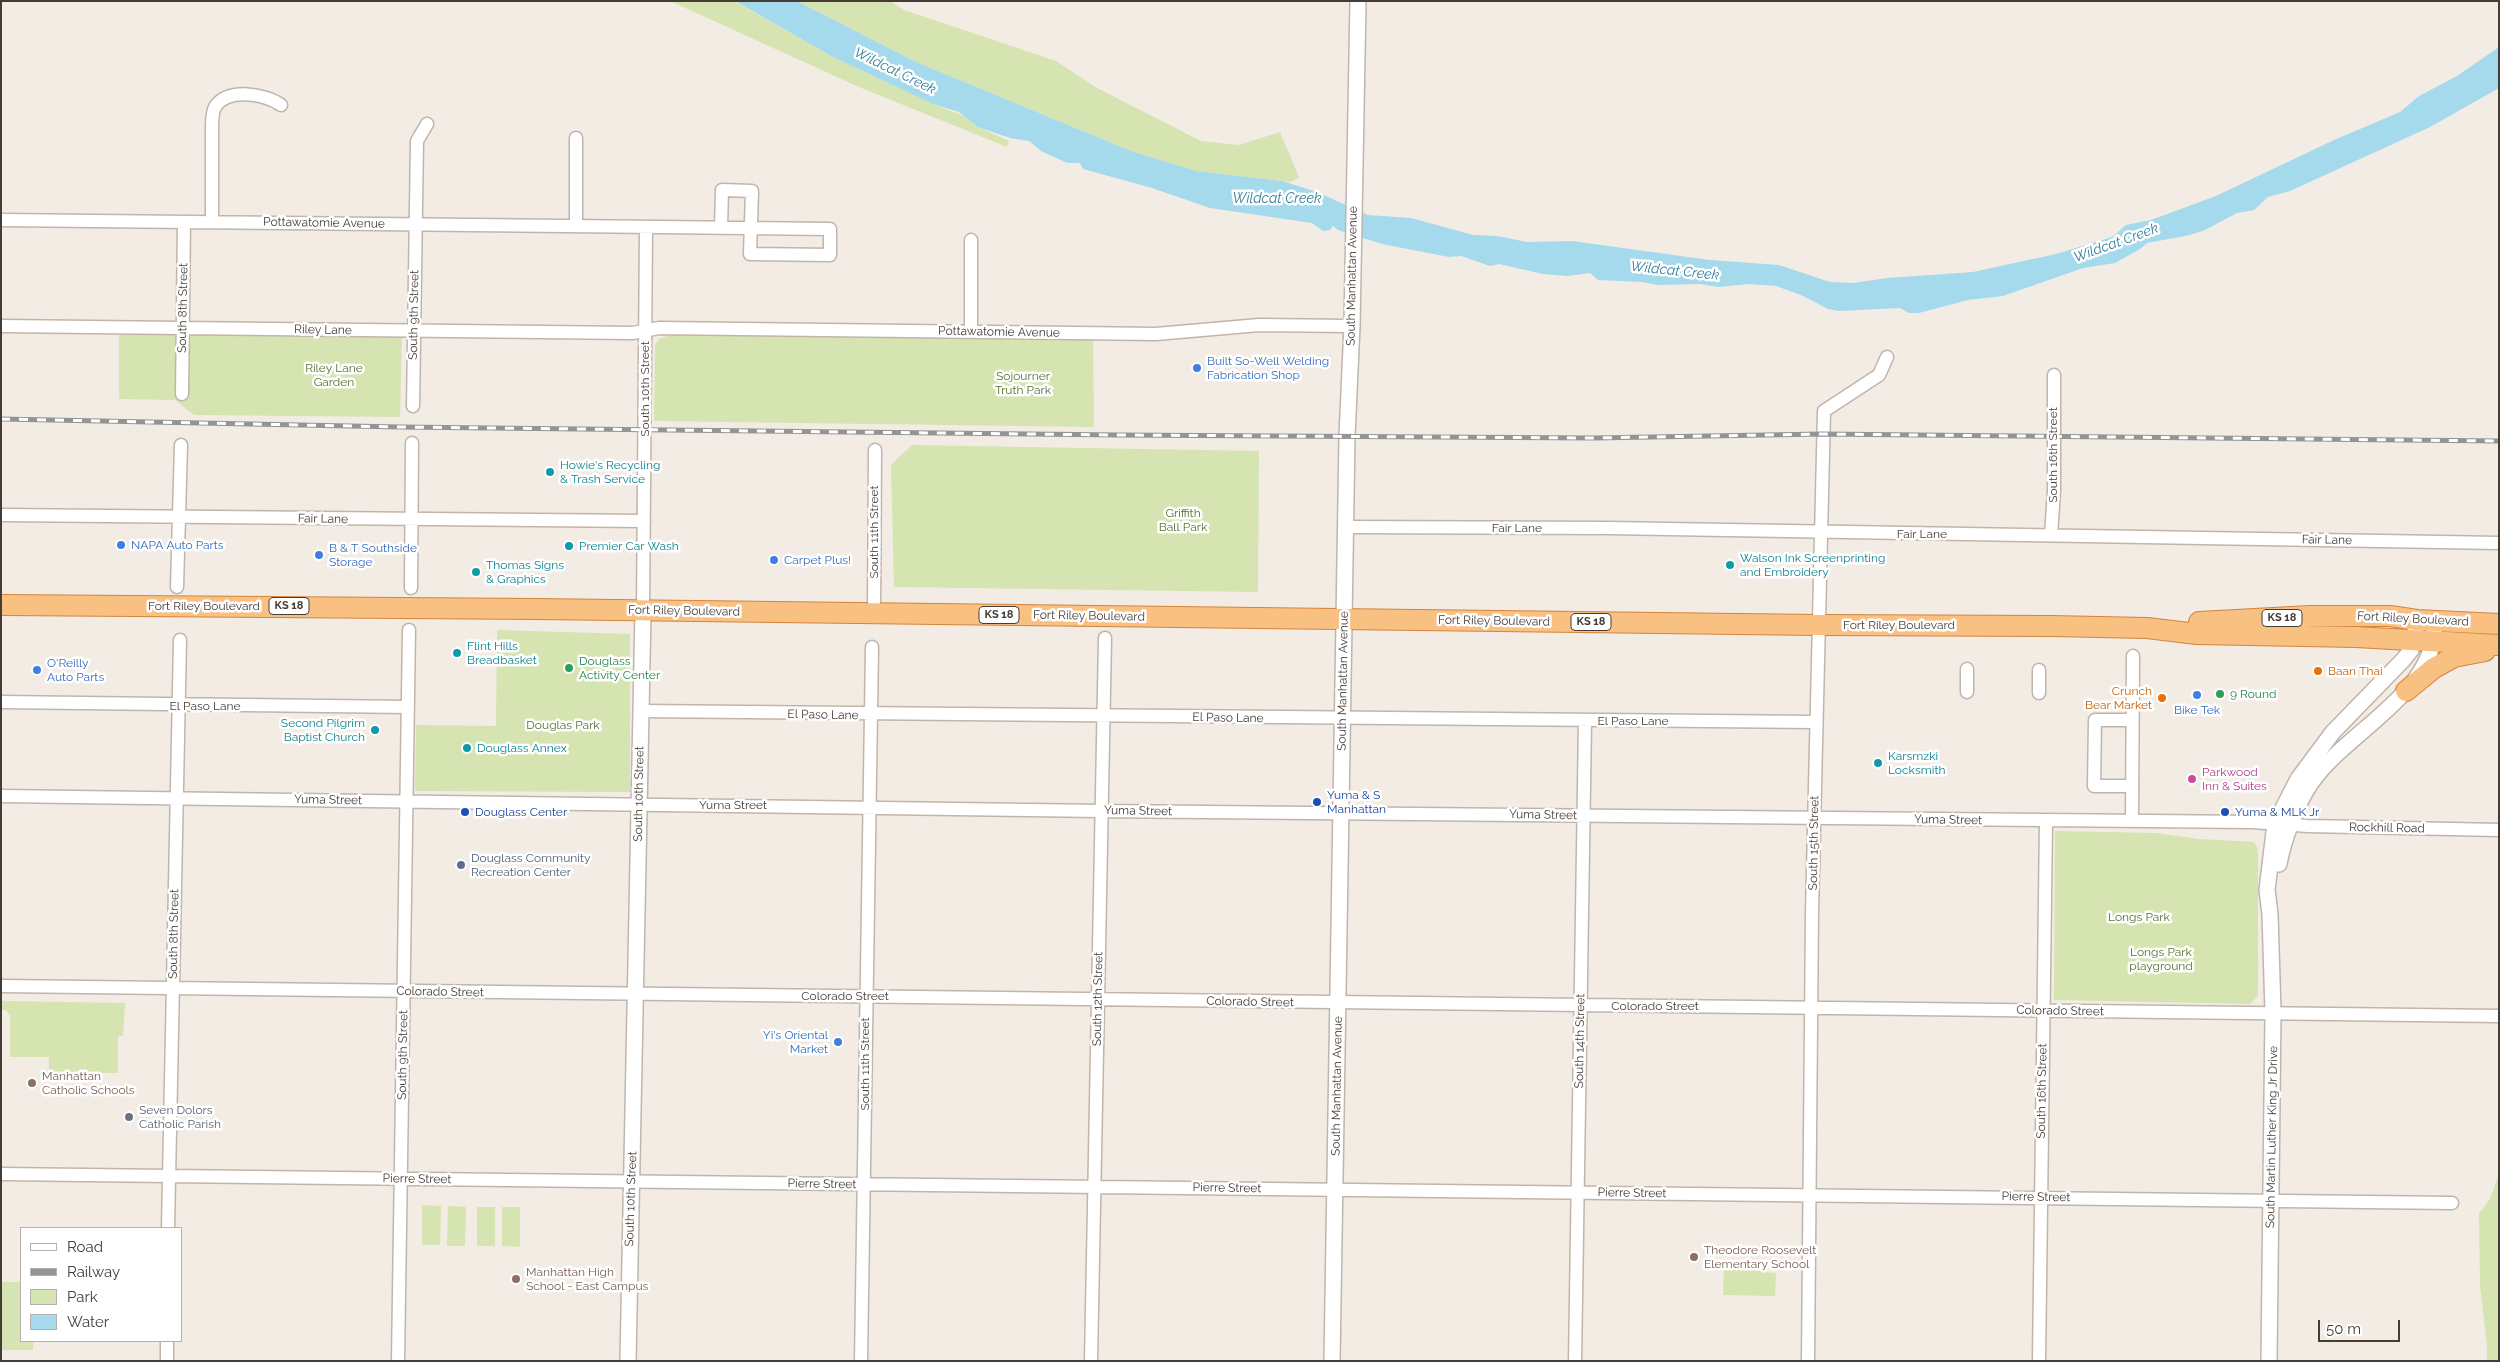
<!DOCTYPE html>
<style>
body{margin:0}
#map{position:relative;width:2500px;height:1362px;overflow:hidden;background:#f2ece5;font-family:Raleway,sans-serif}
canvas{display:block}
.frame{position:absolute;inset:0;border:2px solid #443c35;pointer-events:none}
.legend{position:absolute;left:20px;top:1227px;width:162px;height:115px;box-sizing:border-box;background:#fff;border:1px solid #b4b1ae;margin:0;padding:6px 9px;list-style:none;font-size:15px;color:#443c35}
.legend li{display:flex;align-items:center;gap:10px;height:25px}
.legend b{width:25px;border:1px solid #b4b1ae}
.scale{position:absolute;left:2318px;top:1320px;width:82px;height:22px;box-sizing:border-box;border:2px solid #443c35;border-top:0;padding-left:6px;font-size:15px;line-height:18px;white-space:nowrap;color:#443c35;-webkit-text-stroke:4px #fff;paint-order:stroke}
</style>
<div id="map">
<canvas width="2500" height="1362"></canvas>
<div class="frame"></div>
<ul class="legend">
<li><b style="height:6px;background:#fff"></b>Road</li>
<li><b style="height:6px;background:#949494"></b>Railway</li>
<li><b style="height:14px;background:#d5e4b0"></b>Park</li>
<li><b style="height:14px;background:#a4daec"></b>Water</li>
</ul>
<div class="scale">50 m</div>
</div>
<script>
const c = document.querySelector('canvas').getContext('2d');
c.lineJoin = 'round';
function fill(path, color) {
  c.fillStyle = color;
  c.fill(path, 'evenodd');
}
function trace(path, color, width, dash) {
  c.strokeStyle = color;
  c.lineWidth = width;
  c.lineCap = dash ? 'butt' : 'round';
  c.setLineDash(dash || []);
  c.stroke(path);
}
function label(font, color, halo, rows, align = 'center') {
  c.font = font + ' Raleway,sans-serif';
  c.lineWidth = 5;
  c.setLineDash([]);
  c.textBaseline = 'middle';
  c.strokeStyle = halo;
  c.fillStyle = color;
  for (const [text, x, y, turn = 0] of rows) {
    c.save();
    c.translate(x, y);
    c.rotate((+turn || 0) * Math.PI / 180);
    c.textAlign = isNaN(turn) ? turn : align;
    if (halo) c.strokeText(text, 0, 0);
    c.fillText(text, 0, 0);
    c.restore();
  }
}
const green = new Path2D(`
 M670 1H734L833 57 933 104 964 116 978 127 1009 141 1007 147 859 87Z
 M797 1H890L904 10 1056 61 1097 88 1201 141 1239 145 1280 132 1299 177 1291 182 1196 171 1131 151 916 62Z
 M119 332 402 334 400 417 194 415 175 400 119 399Z
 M670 335 1093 340 1094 427 654 421 655 345 659 339Z
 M912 445 1259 451 1258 592 894 587 891 465Z
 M497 630 630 634V792L415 791 416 725 496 726Z
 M2055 831 2156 833 2199 839 2254 842 2258 849V996L2250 1004 2054 1000Z
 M1 1001 125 1003 123 1036H118V1073H49V1057H10V1015L6 1010H1Z
 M2499 1174V1361H2487V1345L2480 1286 2479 1214 2490 1199Z
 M422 1205 441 1206 440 1245H422Z
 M448 1206 466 1207 465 1246H447Z
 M477 1207H495V1246H477Z
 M502 1207H520V1247L502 1246Z
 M1724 1266 1761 1267 1762 1272 1776 1273 1775 1296 1723 1295Z
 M1 1282H21V1341H33V1350H1Z`);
const water = new Path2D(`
 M735 1H797L916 62 1131 151 1196 171 1282 181 1317 192 1368 215 1411 218 1473 235 1497 236 1527 242 1572 241 1710 260 1779 265 1830 282 1853 283 1887 278 1973 272 2056 254 2112 237 2126 225 2151 220 2216 196 2334 140 2400 112 2419 96 2457 76 2499 47V88L2430 127 2290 191 2268 197 2254 210 2237 213 2205 230 2190 235 2147 243 2140 249 2115 263 2083 268 2003 296 1968 300 1919 313H1909L1900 308 1839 311 1828 309 1801 295 1776 286 1749 284 1719 287 1700 284 1658 285 1642 282 1598 280 1590 273 1568 276 1543 274 1499 264 1490 266 1461 256 1449 257 1382 244 1338 230 1333 226 1330 230 1323 231 1312 223 1210 208 1152 188 1083 169 1080 163H1067L1041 151 1029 141 1010 138 978 127 959 112 933 104 833 57Z`);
const minor = new Path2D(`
 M1 220 660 227C716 228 773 228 830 229V255L750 254 752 191 722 190 721 228
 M212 222V126C212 120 212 113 215 107 228 87 266 94 281 105
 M576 226V138
 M971 240V332
 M1 326 633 333 659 328 1156 334 1259 325 1352 326
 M182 394 184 222
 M413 406 417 141 427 124
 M1 515 644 521
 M1346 527 1609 528 2499 543
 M2051 535 2054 491V375
 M177 587 181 445
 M411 588 412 443
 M643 611 646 227
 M874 613 875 450
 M1967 669V692
 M2039 670V693
 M1 702 408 707
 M640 711 1816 722
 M2132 786H2094L2095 720H2132
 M1 796 1101 811 2252 822 2308 826 2499 830
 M2132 821 2133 656
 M1 986 2499 1016
 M1 1174 2452 1203
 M168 1228 180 640
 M167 1361V1341
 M398 1361 409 630
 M861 1361 872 647
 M1091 1361 1105 638
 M1575 1361 1585 721
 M1808 1361 1812 912 1824 411 1879 375 1887 357
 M2039 1361 2046 821`);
const tertiary = new Path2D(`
 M2279 864C2283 841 2297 803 2311 783 2344 734 2431 695 2434 632
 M628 1361 643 611
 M1332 1361 1347 436 1352 326 1358 1
 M2269 1361 2273 1012 2270 914 2267 890 2275 824 2298 779 2333 732 2404 659 2411 650 2415 632`);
const trunk = new Path2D(`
 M1 605 536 609 1819 625 2051 626 2147 628 2197 634 2356 637 2499 645
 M2199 622 2310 616H2390L2417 620 2499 624
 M2406 691 2434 668 2454 657 2485 651`);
const rail = new Path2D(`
 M1 419 400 427 1118 435 1594 438 1823 434 2499 441`);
const markers = [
 [1197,368,5,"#3f7fe0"],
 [550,472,5,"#0f9aa8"],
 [121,545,5,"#3f7fe0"],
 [569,546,5,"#0f9aa8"],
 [319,555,5,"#3f7fe0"],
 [774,560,5,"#3f7fe0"],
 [1730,565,5,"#0f9aa8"],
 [476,572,5,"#0f9aa8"],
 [457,653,5,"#0f9aa8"],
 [569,668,5,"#2e9e5b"],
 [37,670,5,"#3f7fe0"],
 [2318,671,5,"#e8710a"],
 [2220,694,5,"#2e9e5b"],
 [2197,695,5,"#3f7fe0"],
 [2162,698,5,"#e8710a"],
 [375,730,5,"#0f9aa8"],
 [467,748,5,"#0f9aa8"],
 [1878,763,5,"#0f9aa8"],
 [2192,779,5,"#d1479c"],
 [1317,802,5,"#1a4fb4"],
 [465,812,5,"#1a4fb4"],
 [2225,812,5,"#1a4fb4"],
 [461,865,5,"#5c6f8a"],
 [838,1042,5,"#3f7fe0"],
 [32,1083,5,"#8d6e63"],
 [129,1117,5,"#6b7280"],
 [1694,1257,5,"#8d6e63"],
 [516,1279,5,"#8d6e63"]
];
const shields = [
 [289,606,40],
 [999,615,40],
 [2282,618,40],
 [1591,622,40]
];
const shieldNames = [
 ["KS 18",289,606],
 ["KS 18",999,615],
 ["KS 18",2282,618],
 ["KS 18",1591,622]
];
const streetNames = [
 ["Pottawatomie Avenue",324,223,1],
 ["South Manhattan Avenue",1352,276,-89],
 ["South 8th Street",183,308,-89],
 ["South 9th Street",414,315,-89],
 ["Riley Lane",323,330,1],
 ["Pottawatomie Avenue",999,332,1],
 ["South 10th Street",645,389,-90],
 ["South 16th Street",2053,455,-90],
 ["Fair Lane",323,519,1],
 ["Fair Lane",1517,528],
 ["South 11th Street",874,532,-90],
 ["Fair Lane",1922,534],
 ["Fair Lane",2327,540,1],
 ["Fort Riley Boulevard",204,606],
 ["Fort Riley Boulevard",684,611,1],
 ["Fort Riley Boulevard",1089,616,1],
 ["Fort Riley Boulevard",2413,619,3],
 ["Fort Riley Boulevard",1494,621,1],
 ["Fort Riley Boulevard",1899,625],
 ["South Manhattan Avenue",1343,681,-89],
 ["El Paso Lane",205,706],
 ["El Paso Lane",823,715,1],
 ["El Paso Lane",1228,718,1],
 ["El Paso Lane",1633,721],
 ["South 10th Street",639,794,-89],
 ["Yuma Street",328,800,1],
 ["Yuma Street",733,805],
 ["Yuma Street",1138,811,1],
 ["Yuma Street",1543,815,1],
 ["Yuma Street",1948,820,1],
 ["Rockhill Road",2387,828,1],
 ["South 15th Street",1814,843,-89],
 ["South 8th Street",174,934,-89],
 ["Colorado Street",440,992,1],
 ["Colorado Street",845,996],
 ["South 12th Street",1098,999,-89],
 ["Colorado Street",1250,1002,1],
 ["Colorado Street",1655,1006],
 ["Colorado Street",2060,1011,1],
 ["South 14th Street",1580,1041,-89],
 ["South 9th Street",403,1055,-89],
 ["South 11th Street",865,1064,-90],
 ["South Manhattan Avenue",1337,1086,-89],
 ["South 16th Street",2042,1091,-89],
 ["South Martin Luther King Jr Drive",2272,1137,-89],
 ["Pierre Street",417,1179,1],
 ["Pierre Street",822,1184,1],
 ["Pierre Street",1227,1188,1],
 ["Pierre Street",1632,1193,1],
 ["Pierre Street",2036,1197,1],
 ["South 10th Street",631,1199,-88]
];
const shopNames = [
 ["Built So-Well Welding",1207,361],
 ["Fabrication Shop",1207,375],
 ["NAPA Auto Parts",131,545],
 ["B & T Southside",329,548],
 ["Storage",329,562],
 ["Carpet Plus!",784,560],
 ["O'Reilly",47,663],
 ["Auto Parts",47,677],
 ["Bike Tek",2197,710,"center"],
 ["Yi's Oriental",828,1035,"right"],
 ["Market",828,1049,"right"]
];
const parkNames = [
 ["Riley Lane",334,368],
 ["Garden",334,382],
 ["Sojourner",1023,376],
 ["Truth Park",1023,390],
 ["Griffith",1183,513],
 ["Ball Park",1183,527],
 ["Douglas Park",563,725],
 ["Longs Park",2139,917],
 ["Longs Park",2161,952],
 ["playground",2161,966]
];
const cultureNames = [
 ["Howie's Recycling",560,465],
 ["& Trash Service",560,479],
 ["Premier Car Wash",579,546],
 ["Walson Ink Screenprinting",1740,558],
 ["and Embroidery",1740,572],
 ["Thomas Signs",486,565],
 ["& Graphics",486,579],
 ["Flint Hills",467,646],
 ["Breadbasket",467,660],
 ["Second Pilgrim",365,723,"right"],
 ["Baptist Church",365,737,"right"],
 ["Douglass Annex",477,748],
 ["Karsmzki",1888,756],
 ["Locksmith",1888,770]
];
const leisureNames = [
 ["Douglass",579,661],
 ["Activity Center",579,675],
 ["9 Round",2230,694]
];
const foodNames = [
 ["Baan Thai",2328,671],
 ["Crunch",2152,691,"right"],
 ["Bear Market",2152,705,"right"]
];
const hotelNames = [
 ["Parkwood",2202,772],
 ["Inn & Suites",2202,786]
];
const transitNames = [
 ["Yuma & S",1327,795],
 ["Manhattan",1327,809],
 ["Douglass Center",475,812],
 ["Yuma & MLK Jr",2235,812]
];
const serviceNames = [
 ["Douglass Community",471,858],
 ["Recreation Center",471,872]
];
const educationNames = [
 ["Manhattan",42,1076],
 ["Catholic Schools",42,1090],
 ["Theodore Roosevelt",1704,1250],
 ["Elementary School",1704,1264],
 ["Manhattan High",526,1272],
 ["School - East Campus",526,1286]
];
const worshipNames = [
 ["Seven Dolors",139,1110],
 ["Catholic Parish",139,1124]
];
const waterNames = [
 ["Wildcat Creek",895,71,26],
 ["Wildcat Creek",1277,199],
 ["Wildcat Creek",2116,243,-20],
 ["Wildcat Creek",1675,271,6]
];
fill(green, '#d5e4b0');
fill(water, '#a4daec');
trace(minor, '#c0b5ab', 15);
trace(tertiary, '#c0b5ab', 18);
trace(trunk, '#d5843c', 22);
trace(minor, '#fff', 12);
trace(tertiary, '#fff', 15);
trace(trunk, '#f8c081', 20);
trace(rail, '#949494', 5);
trace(rail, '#fff', 3, [9]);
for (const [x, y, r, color] of markers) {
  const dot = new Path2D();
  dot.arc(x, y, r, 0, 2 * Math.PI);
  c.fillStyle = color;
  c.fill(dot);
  trace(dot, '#fff', 2);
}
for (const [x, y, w] of shields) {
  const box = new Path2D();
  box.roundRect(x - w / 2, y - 8.5, w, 17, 4);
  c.fillStyle = '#fff';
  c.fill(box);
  trace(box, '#443c35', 1);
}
label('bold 11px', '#443c35', null, shieldNames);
label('12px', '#443c35', '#fff', streetNames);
label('12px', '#366cbe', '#fff', shopNames, 'left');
label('12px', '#52722c', '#fff', parkNames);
label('12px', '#0d838f', '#fff', cultureNames, 'left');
label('12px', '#27864d', '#fff', leisureNames, 'left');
label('12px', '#c56008', '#fff', foodNames, 'left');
label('12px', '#b23c85', '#fff', hotelNames, 'left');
label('12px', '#164399', '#fff', transitNames, 'left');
label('12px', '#4e5e75', '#fff', serviceNames, 'left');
label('12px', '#785e54', '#fff', educationNames, 'left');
label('12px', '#5b616d', '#fff', worshipNames, 'left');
label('italic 14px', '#307f9b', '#fff', waterNames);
</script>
